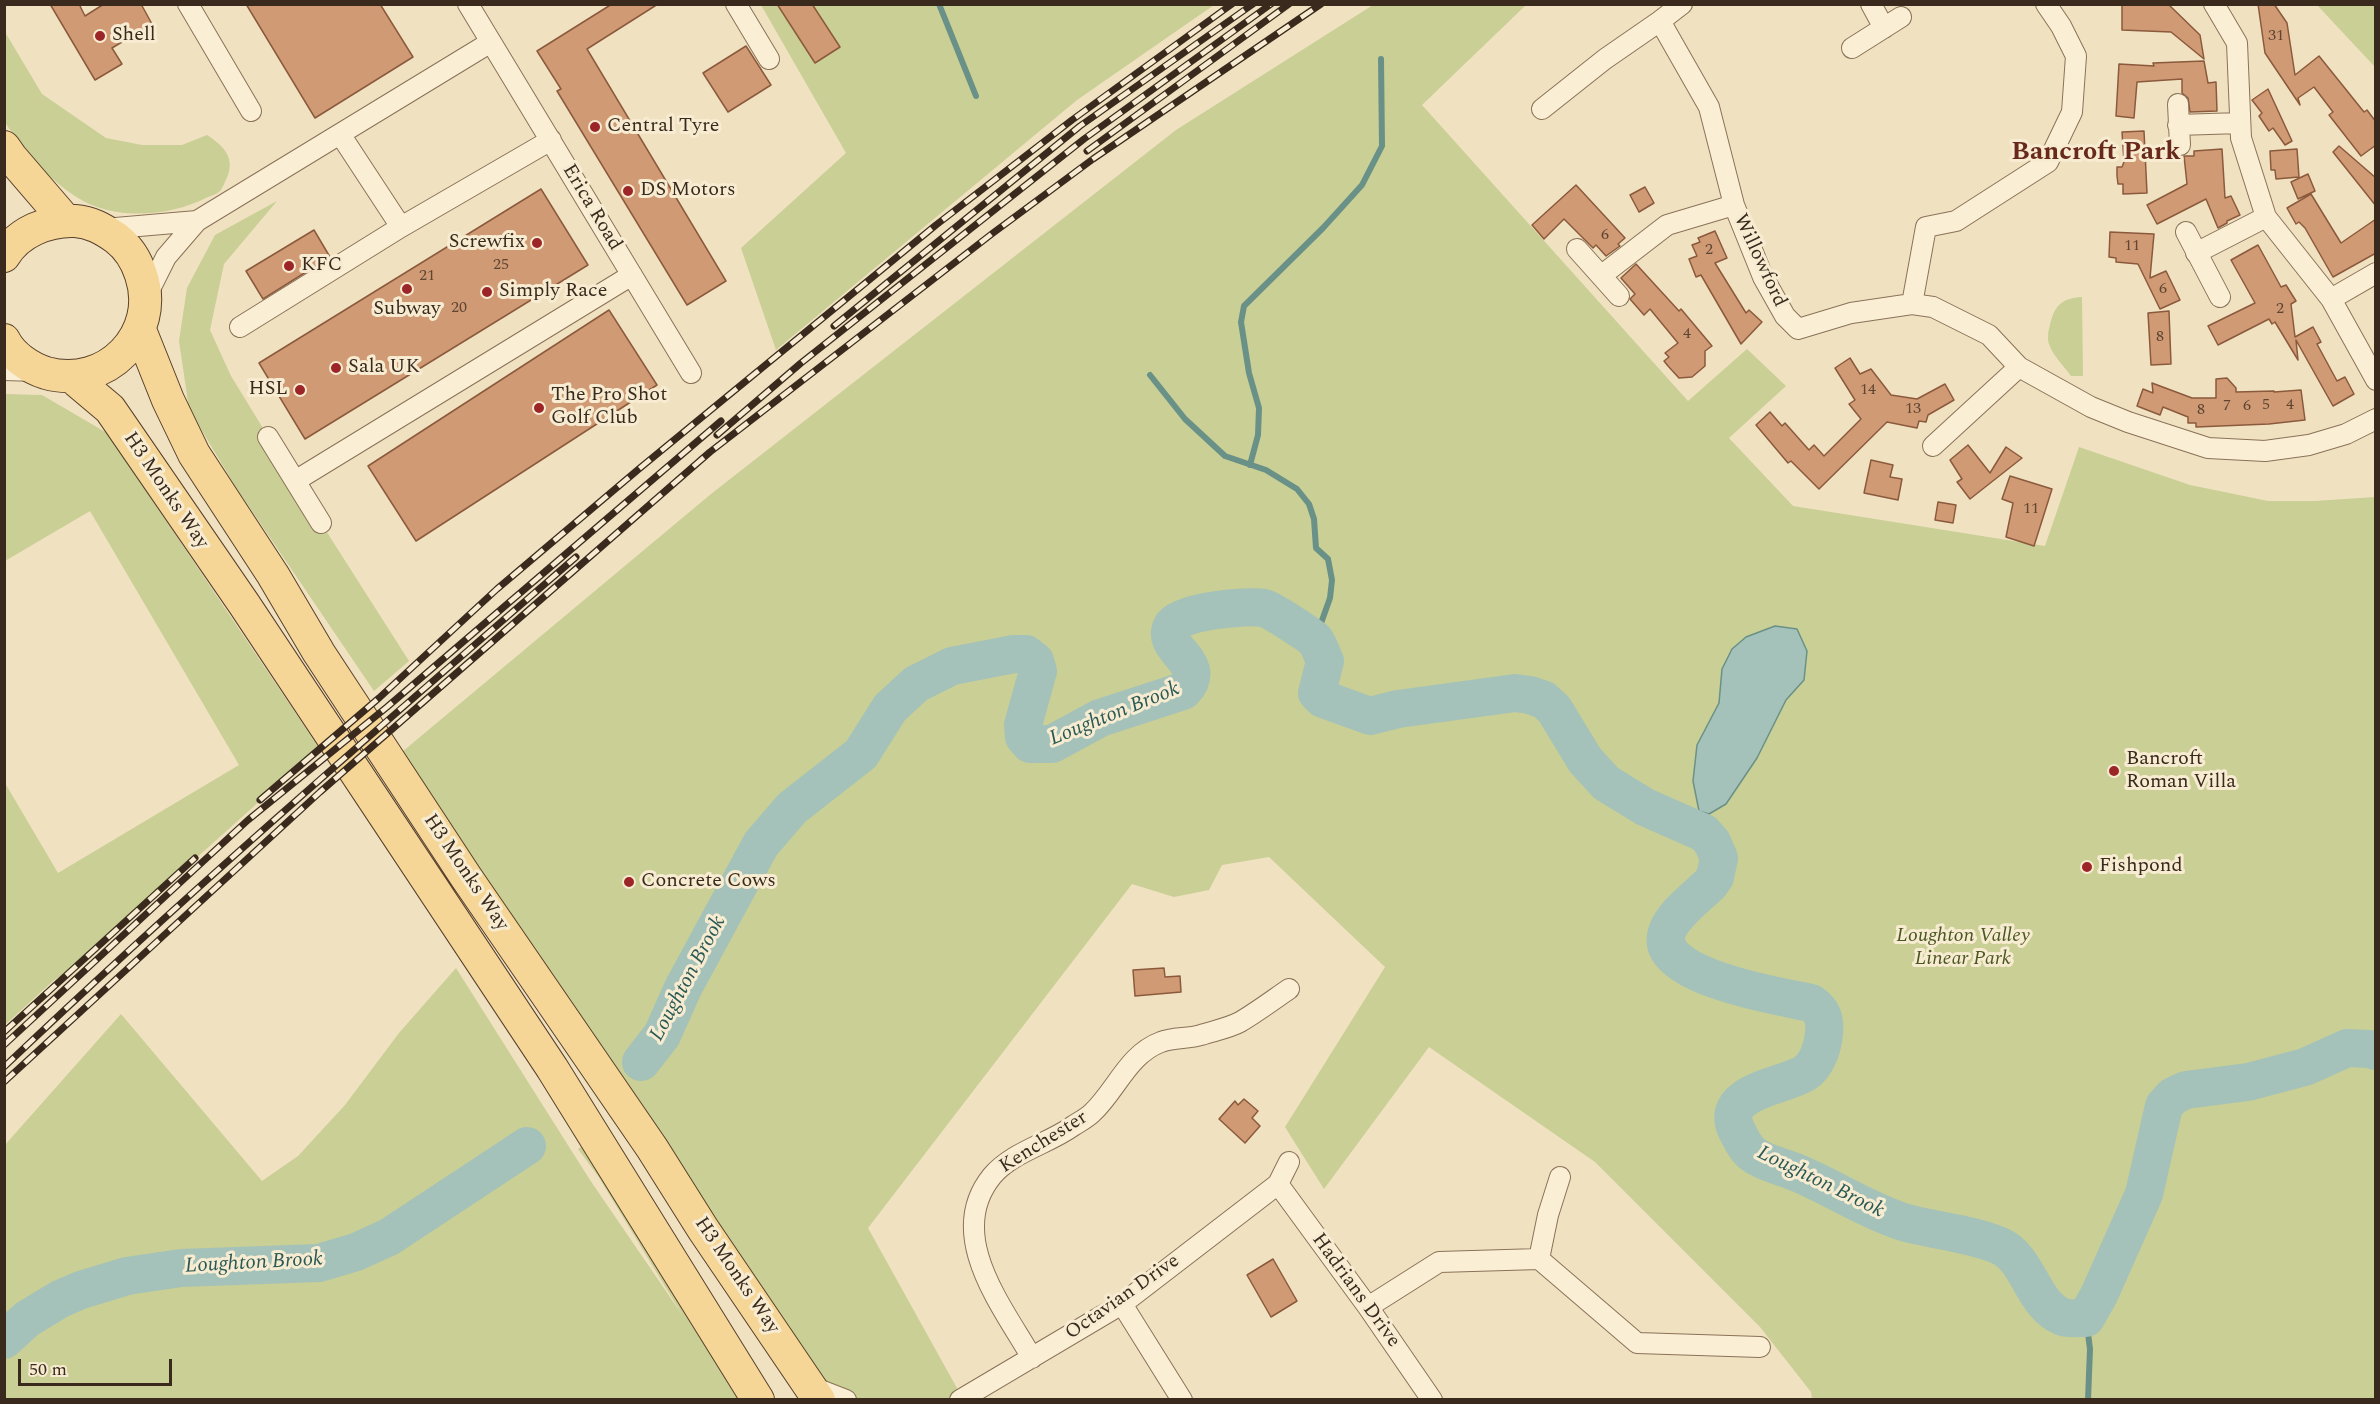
<!DOCTYPE html>
<style>
body{margin:0}
#map{position:relative;width:2380px;height:1404px;overflow:hidden;background:#f0e1c1;font-family:Spectral,serif}
canvas{display:block}
.frame{position:absolute;inset:0;border:6px solid #392a1d;pointer-events:none}
.scale{position:absolute;left:18px;top:1359px;width:154px;height:27px;box-sizing:border-box;border:3px solid #392a1d;border-top:0;padding-left:8px;font-size:18px;line-height:21px;white-space:nowrap;color:#392a1d;-webkit-text-stroke:4px #f7ecd1;paint-order:stroke}
</style>
<div id="map">
<canvas width="2380" height="1404"></canvas>
<div class="frame"></div>
<div class="scale">50 m</div>
</div>
<script>
const c = document.querySelector('canvas').getContext('2d');
c.lineJoin = 'round';
function fill(path, color) {
  c.fillStyle = color;
  c.fill(path, 'evenodd');
}
function trace(path, color, width, dash) {
  c.strokeStyle = color;
  c.lineWidth = width;
  c.lineCap = dash ? 'butt' : 'round';
  c.setLineDash(dash || []);
  c.stroke(path);
}
function label(font, color, halo, rows, align = 'center') {
  c.font = font + ' Spectral,serif';
  c.lineWidth = 6;
  c.setLineDash([]);
  c.textBaseline = 'middle';
  c.strokeStyle = halo;
  c.fillStyle = color;
  for (const [text, x, y, turn = 0] of rows) {
    c.save();
    c.translate(x, y);
    c.rotate((+turn || 0) * Math.PI / 180);
    c.textAlign = isNaN(turn) ? turn : align;
    if (halo) c.strokeText(text, 0, 0);
    c.fillText(text, 0, 0);
    c.restore();
  }
}
const green = new Path2D(`
 M761 5H1214L1077 100 776 350 741 248 846 153Z
 M1373 5H1526L1422 105 1688 401 1747 349 1786 386 1729 438 1793 506 2045 546 2079 447 2190 485 2268 501H2315L2375 497V1399H1812L1811 1392 1760 1327 1595 1162 1429 1047 1324 1189 1285 1127 1385 967 1269 857 1222 865 1209 890 1174 897 1132 884 868 1228 963 1399H819L390 762 711 494 1176 130Z
 M2317 5H2375V67Z
 M5 32 42 94 106 138 142 145H182L207 135C221 144 235 156 228 175 226 179 223 188 220 191 217 194 211 196 208 197 175 214 132 219 97 207 62 195 24 153 5 122Z
 M277 201 224 264 210 330 231 376 321 523 409 661 374 691 235 486 189 409 179 341 187 288 215 235Z
 M2082 297 2083 376H2071C2064 366 2053 356 2049 344 2047 338 2048 332 2050 325 2054 306 2062 298 2082 297Z
 M5 394 42 395 107 433 319 748 78 964 53 981 5 1025V783L58 873 239 765 90 511 5 561Z
 M456 968 590 1180 683 1316 598 1176 578 1149 592 1139 758 1399H5L4 1146 121 1014 262 1181 298 1156 345 1105 399 1033Z`);
const water = new Path2D(`
 M1775 626 1797 629 1807 651 1804 680 1786 700 1757 758 1726 804 1709 814 1699 811 1693 781 1697 745 1719 703 1722 669 1732 649 1746 637Z`);
const stream = new Path2D(`
 M939 4 976 96
 M1150 375 1185 419 1225 456 1266 470 1297 489 1309 504 1314 519 1316 548 1328 559 1332 580 1330 598 1315 640
 M1250 465 1258 435 1259 408 1249 373 1241 322 1244 306 1323 228 1362 185 1382 146 1381 59
 M2086 1318 2090 1349 2088 1400`);
const river = new Path2D(`
 M641 1062 662 1035 683 988 761 844 792 808 861 754 890 708 916 684 952 666 1014 654H1026L1035 661 1038 671 1023 725 1024 737 1030 744H1052L1100 718 1183 691C1211 662 1159 650 1172 626 1180 611 1248 605 1264 608 1269 608 1311 636 1315 640 1319 645 1322 655 1325 661L1317 693 1323 699 1370 716 1398 709 1515 693 1530 695 1544 700 1554 709 1585 760 1606 783 1645 807 1704 833 1712 842 1719 858 1715 877 1710 884C1697 897 1673 914 1667 932 1652 977 1783 997 1811 1003 1823 1011 1825 1019 1824 1033 1823 1047 1817 1065 1805 1073 1786 1086 1719 1091 1736 1129 1740 1137 1746 1150 1754 1155 1764 1163 1787 1168 1800 1174 1835 1189 1866 1210 1903 1222 1935 1231 1970 1233 2000 1246 2029 1259 2032 1305 2063 1317 2069 1319 2079 1318 2086 1318L2099 1295 2144 1194 2164 1106 2173 1096 2186 1090 2248 1082 2305 1067 2347 1048 2369 1049 2376 1051
 M4 1340 27 1319 60 1299 81 1290 127 1276 181 1268 319 1263 356 1252 389 1237 527 1146`);
const building = new Path2D(`
 M50 4H79L85 16 104 4H141L152 24 112 48 122 64 95 80Z
 M246 4H380L413 57 315 118Z
 M612 4H658L587 49 726 281 687 305 557 91 561 89 537 51Z
 M777 4H812L840 47 815 63Z
 M2168 4 2200 35 2204 59 2171 32 2122 30V5Z
 M2258 4H2274L2287 23 2295 75 2319 56 2364 112 2367 110 2376 122V145L2361 156 2329 115 2333 112 2314 87 2298 98 2300 105 2265 53Z
 M746 46 771 85 728 112 703 73Z
 M2204 61 2208 83 2216 82 2217 111 2190 112 2188 98 2182 93V79L2137 82 2134 118 2116 116 2119 64 2154 66 2153 63Z
 M2268 89 2292 141 2285 145 2273 128 2269 131 2259 116 2262 113 2252 100Z
 M2144 131 2147 193 2123 194V184H2118L2117 176V167H2122L2124 162 2122 132Z
 M2339 146 2376 178V206L2333 152Z
 M2222 149 2225 198 2231 196 2240 215 2227 221V223L2218 228 2206 199 2157 224 2147 205 2187 184 2184 156H2194V151Z
 M2297 149 2299 177 2276 179 2275 170H2271L2270 151Z
 M2308 174 2315 191 2298 199 2291 182Z
 M1576 185 1625 238 1618 244 1620 246 1606 256 1596 245 1593 248 1564 219 1544 239 1532 225Z
 M1645 187 1654 203 1639 212 1630 195Z
 M541 189 588 265 305 439 259 363Z
 M2311 194 2341 243 2376 219V253L2333 277 2305 228 2299 222 2296 224 2287 208Z
 M314 230 330 257 263 299 246 271Z
 M1715 231 1727 258 1715 263 1746 313 1749 310 1762 322 1741 344 1701 275 1696 277 1689 259 1697 256 1692 245 1700 242 1698 238Z
 M2110 232 2154 234 2150 278 2166 271 2180 300 2160 309 2138 264 2116 262V258L2109 257Z
 M2258 245 2281 287 2286 285 2296 301 2291 304 2295 337 2313 327 2321 342 2317 344 2337 381 2345 377 2354 394 2333 406 2296 340 2298 360 2275 322 2272 324 2269 319 2218 345 2208 326 2255 303 2231 260Z
 M1636 264 1679 311 1681 309 1712 346 1705 351V366L1692 377 1679 378 1668 366 1664 361 1669 357 1665 353 1678 343 1650 309 1644 315 1630 299 1635 294 1621 278Z
 M609 310 657 385 416 541 368 466Z
 M2169 311 2171 364 2151 365 2148 313Z
 M1850 358 1860 374 1871 369 1891 395 1917 399 1945 384 1954 400 1928 415 1926 422 1919 421 1917 428 1887 422 1819 489 1791 461 1788 463 1756 425 1770 412 1782 426 1785 423 1809 450 1814 445 1824 456 1861 419 1849 404 1855 400 1835 368Z
 M2227 378 2236 388V392L2274 391V392L2301 390 2305 420 2269 424 2196 427V423H2188V417L2163 407 2160 415 2137 406 2143 389 2153 393 2152 383 2192 398H2216V379Z
 M1968 445 1990 473 2006 447 2022 458 1970 499 1957 482 1962 479 1950 460Z
 M1871 460 1893 465 1890 477 1902 479 1898 500 1864 493Z
 M2010 476 2052 489 2034 546 2006 537 2013 503 2002 499Z
 M1938 502 1956 505 1953 523 1935 520Z
 M1164 968 1165 977 1180 976 1181 992 1135 996 1133 970Z
 M1244 1099 1258 1111 1252 1118 1260 1126 1245 1143 1219 1119 1235 1101 1238 1105Z
 M1273 1259 1297 1301 1271 1317 1247 1275Z`);
const street = new Path2D(`
 M188 4 251 111
 M468 4 691 373
 M736 4 769 59
 M1871 4 1884 28
 M2214 4 2237 43 2241 138 2266 217 2331 299 2376 380
 M1660 21 1682 4
 M1852 48 1901 17
 M2178 104 2180 145
 M1542 109 1605 59 1660 21 1709 107 1734 205 1763 277 1785 316 1798 329 1851 313 1912 304 1933 307 1989 335 2019 367 2091 407 2128 422 2208 448 2265 451 2309 445 2346 434 2376 419
 M2178 125 2240 123
 M340 134 401 227
 M104 229 197 221
 M2186 232 2220 297
 M1577 249 1619 296
 M2196 253 2266 217
 M1602 275 1667 225 1734 205
 M146 297 166 257 197 221 491 42
 M2331 299 2376 273
 M1912 304 1926 227 1956 221 2048 162 2072 112 2076 56 2061 26 2046 4
 M240 327 401 227 551 140
 M4 370 36 371
 M268 437 321 523
 M1933 446 2019 367
 M295 481 632 275
 M1278 1184 1368 1307 1432 1400
 M1539 1259 1548 1215 1560 1177
 M1122 1304 1182 1400
 M1368 1307 1439 1262 1539 1259 1637 1343 1760 1347
 M1032 1358C1003 1307 944 1235 992 1176 1012 1152 1048 1144 1073 1126 1079 1122 1087 1118 1092 1113 1116 1091 1128 1054 1161 1042 1173 1037 1188 1039 1201 1035 1213 1031 1229 1028 1240 1022 1257 1012 1273 1000 1289 989
 M810 1386 846 1400
 M960 1400 1122 1304 1278 1184 1289 1162`);
const primary = new Path2D(`
 M4 147 11 157 66 221
 M4 256C18 232 48 220 75 221 91 222 103 229 116 238 129 248 136 259 141 275 161 334 106 390 46 373 30 368 12 356 4 340
 M140 330 168 400 194 454 273 575 319 653 466 877 652 1148 703 1229 819 1400
 M72 377 110 409 244 604 552 1068 758 1400`);
const rail = new Path2D(`
 M1087 151 1289 4
 M834 326 1080 126 1253 4
 M717 435 801 363 1084 139 1271 4
 M260 800 379 698 497 589 640 468 936 225 1072 120 1232 4
 M4 1032 195 858
 M4 1045 248 820 387 707 721 421
 M4 1067C189 891 383 724 576 557
 M4 1082 320 792 710 452 993 233 1093 159 1321 4`);
const markers = [
 [100,36,6,"#9c2527"],
 [595,127,6,"#9c2527"],
 [628,191,6,"#9c2527"],
 [537,243,6,"#9c2527"],
 [289,266,6,"#9c2527"],
 [407,289,6,"#9c2527"],
 [487,292,6,"#9c2527"],
 [336,368,6,"#9c2527"],
 [300,390,6,"#9c2527"],
 [539,408,6,"#9c2527"],
 [2114,771,6,"#9c2527"],
 [2087,867,6,"#9c2527"],
 [629,882,6,"#9c2527"]
];
const numberNames = [
 ["31",2276,37],
 ["6",1605,236],
 ["11",2132,247],
 ["2",1709,251],
 ["25",501,266],
 ["21",427,277],
 ["6",2163,290],
 ["20",459,309],
 ["2",2280,310],
 ["4",1687,335],
 ["8",2160,338],
 ["14",1868,391],
 ["5",2266,406],
 ["4",2290,406],
 ["7",2227,407],
 ["6",2247,407],
 ["13",1913,410],
 ["8",2201,411],
 ["11",2031,510]
];
const poiNames = [
 ["Shell",112,36],
 ["Central Tyre",607,127],
 ["DS Motors",640,191],
 ["Screwfix",525,243,"right"],
 ["KFC",301,266],
 ["Simply Race",499,292],
 ["Subway",407,310,"center"],
 ["Sala UK",348,368],
 ["HSL",288,390,"right"],
 ["The Pro Shot",551,396],
 ["Golf Club",551,419],
 ["Bancroft",2126,760],
 ["Roman Villa",2126,783],
 ["Fishpond",2099,867],
 ["Concrete Cows",641,882]
];
const streetNames = [
 ["Erica Road",591,208,59],
 ["Willowford",1759,261,65],
 ["H3 Monks Way",165,491,56],
 ["H3 Monks Way",465,873,56],
 ["Kenchester",1044,1143,-32],
 ["H3 Monks Way",736,1276,56],
 ["Hadrians Drive",1355,1291,54],
 ["Octavian Drive",1123,1298,-35]
];
const parkNames = [
 ["Loughton Valley",1963,937],
 ["Linear Park",1963,960]
];
const waterNames = [
 ["Loughton Brook",1115,715,-22],
 ["Loughton Brook",689,979,-62],
 ["Loughton Brook",1820,1183,26],
 ["Loughton Brook",254,1264,-3]
];
const districtNames = [
 ["Bancroft Park",2096,154]
];
fill(green, '#c9cf95');
fill(water, '#a4c2b9');
trace(water, '#6a9187', 1.5);
trace(stream, '#6a9187', 6);
trace(river, '#a4c2b9', 38);
fill(building, '#d09a75');
trace(building, '#8b5a3c', 1.5);
trace(street, '#8a7258', 22);
trace(primary, '#58402c', 34);
trace(street, '#faefd5', 20);
trace(primary, '#f5d697', 32);
trace(rail, '#392a1d', 7);
trace(rail, '#f7ecd1', 4.5, [14]);
for (const [x, y, r, color] of markers) {
  const dot = new Path2D();
  dot.arc(x, y, r, 0, 2 * Math.PI);
  c.fillStyle = color;
  c.fill(dot);
  trace(dot, '#f7ecd1', 2);
}
label('16px', '#5f4633', null, numberNames);
label('20px', '#392a1d', '#f7ecd1', poiNames, 'left');
label('20px', '#392a1d', '#f7ecd1', streetNames);
label('italic 20px', '#4a5722', '#f7ecd1', parkNames);
label('italic 21px', '#2b5a56', '#f7ecd1', waterNames);
label('bold 26px', '#68291a', '#f7ecd1', districtNames);
</script>
